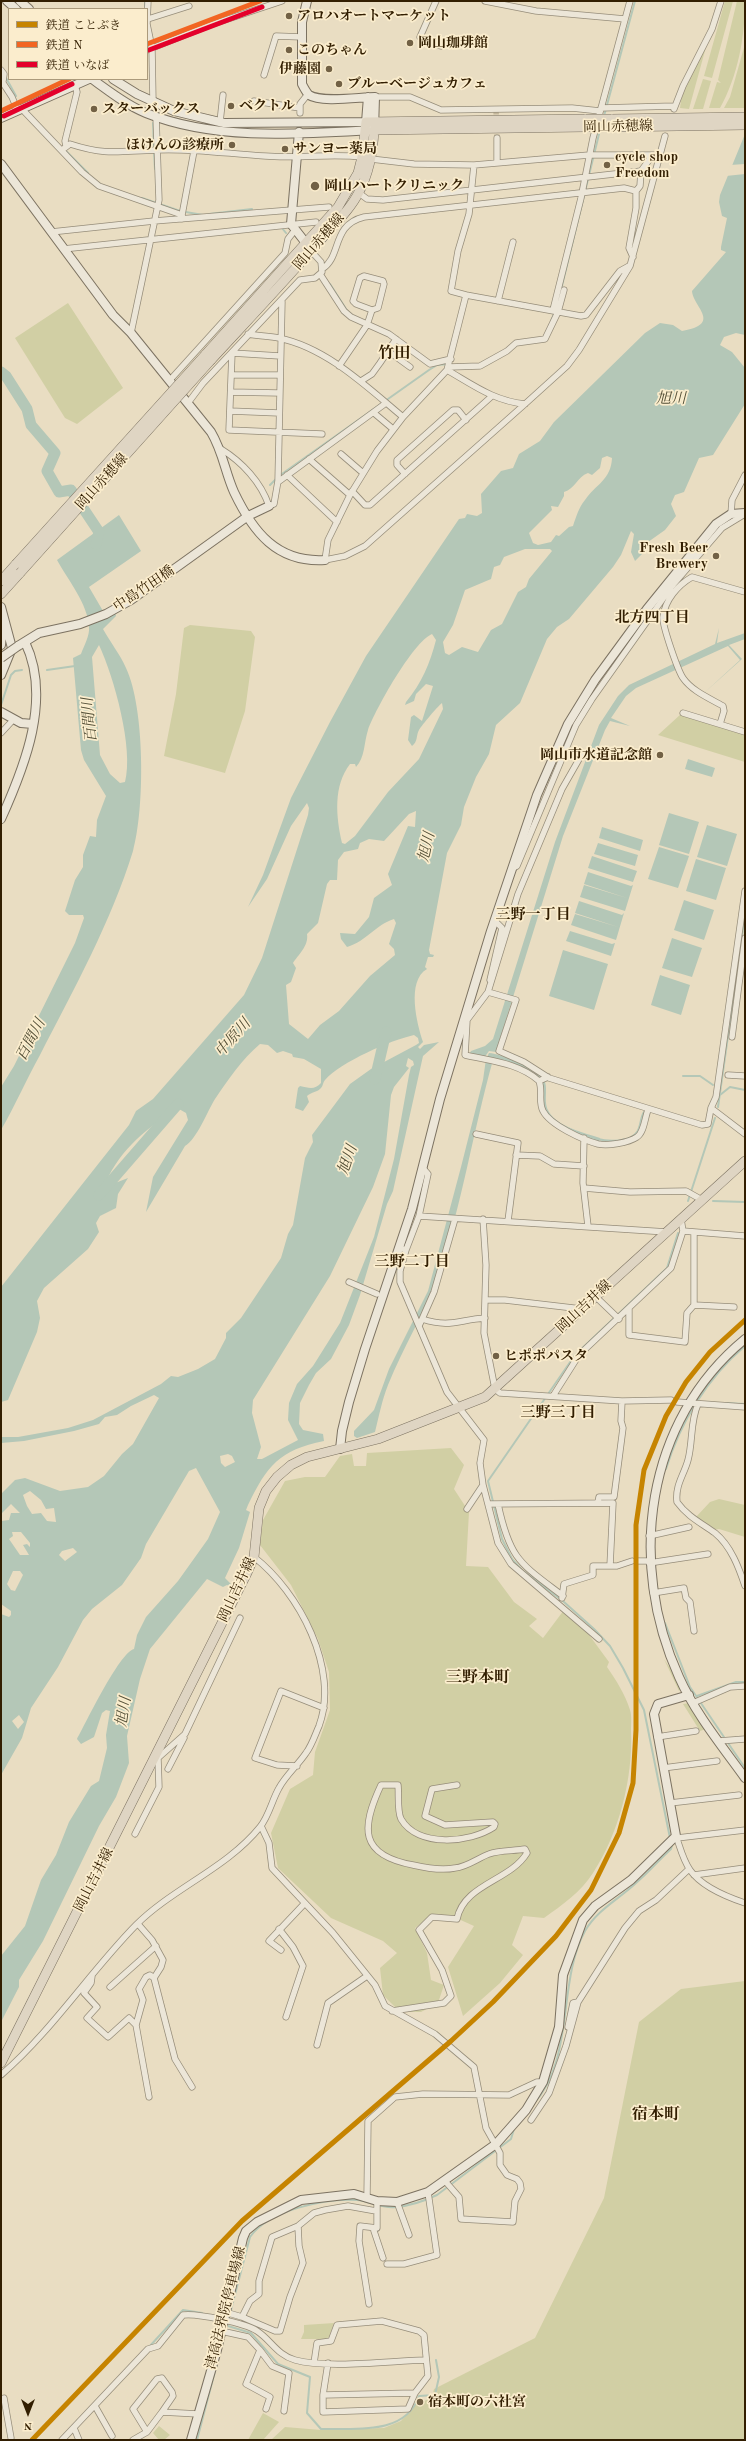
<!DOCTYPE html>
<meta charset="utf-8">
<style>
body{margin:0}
#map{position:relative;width:746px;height:2441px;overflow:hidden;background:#e9ddc2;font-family:"Old Standard TT","Noto Serif JP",serif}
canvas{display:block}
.frame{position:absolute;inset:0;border:2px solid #321e01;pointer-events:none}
.legend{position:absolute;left:8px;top:8px;width:140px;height:72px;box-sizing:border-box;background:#fbedcd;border:1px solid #ab9a7b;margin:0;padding:5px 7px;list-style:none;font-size:12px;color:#321e01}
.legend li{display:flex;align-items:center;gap:8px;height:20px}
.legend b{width:20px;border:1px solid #ab9a7b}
.north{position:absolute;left:8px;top:2393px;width:40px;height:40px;-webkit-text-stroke:3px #fbedcd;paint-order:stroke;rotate:180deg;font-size:11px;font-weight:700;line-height:16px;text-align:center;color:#321e01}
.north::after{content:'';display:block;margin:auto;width:14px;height:18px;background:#321e01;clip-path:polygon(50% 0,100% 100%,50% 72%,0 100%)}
</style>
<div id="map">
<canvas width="746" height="2441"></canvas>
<div class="frame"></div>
<ul class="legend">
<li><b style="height:5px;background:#c68400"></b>鉄道 ことぶき</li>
<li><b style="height:5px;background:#f26522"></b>鉄道 N</li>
<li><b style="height:5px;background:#e4002b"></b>鉄道 いなば</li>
</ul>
<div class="north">N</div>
</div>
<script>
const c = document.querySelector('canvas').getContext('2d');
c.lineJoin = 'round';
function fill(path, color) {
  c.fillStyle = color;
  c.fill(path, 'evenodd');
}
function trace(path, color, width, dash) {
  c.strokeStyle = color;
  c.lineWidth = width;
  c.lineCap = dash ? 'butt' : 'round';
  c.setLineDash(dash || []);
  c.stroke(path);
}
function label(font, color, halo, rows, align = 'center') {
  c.font = font + ' "Old Standard TT","Noto Serif JP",serif';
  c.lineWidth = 3.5;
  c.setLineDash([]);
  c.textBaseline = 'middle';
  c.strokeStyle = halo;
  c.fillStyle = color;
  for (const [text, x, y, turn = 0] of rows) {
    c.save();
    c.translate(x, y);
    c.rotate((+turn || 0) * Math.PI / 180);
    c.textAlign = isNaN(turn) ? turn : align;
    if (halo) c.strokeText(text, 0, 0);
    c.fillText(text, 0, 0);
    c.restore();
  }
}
const green = new Path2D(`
 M725 1H733L712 78 704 76Z
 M737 1H745C745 37 738 76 720 108H709L717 82 721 83 718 80Z
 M745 44V108H724L730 97Z
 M706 47 689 109 680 108C682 87 694 65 706 47Z
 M703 79 711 81 703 109H693Z
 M68 303 123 388 77 424 65 418 15 338Z
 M190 625 251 631 255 637 245 711 225 773 164 756 176 694 184 628Z
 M681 714 745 734V762L658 735Z
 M451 1448 464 1465 454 1489 469 1512 466 1566 488 1567 514 1602 537 1619 529 1626 543 1638 564 1610 584 1628 609 1662 607 1667C616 1680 625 1694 630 1710 632 1716 631 1724 631 1731 633 1779 619 1833 593 1873 581 1892 562 1905 544 1918L523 1916 512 1945 523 1955 500 1983 463 2016 448 1967 474 1926 454 1917 431 1916 415 1928 427 1953 431 1980 444 1985 438 2003 421 2012H400L383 1995 380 1968 397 1953 383 1941 331 1918 278 1868 271 1833 290 1789 313 1775 315 1752 330 1710 329 1672 318 1639 291 1585 260 1545 263 1520 285 1481 305 1477H325L340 1456 352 1454 354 1466H366L367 1453Z
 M719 1499 745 1505V1537L719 1529 714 1530 696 1517 710 1502Z
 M664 1659 672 1671 681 1689 679 1691Z
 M689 1703 706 1729 700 1731 683 1704Z
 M745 1981V2440H271L285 2427 321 2430 384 2428 401 2421 416 2404 432 2398 434 2389 535 2338 604 2198 639 2022 681 1989Z
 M334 2323 329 2337 326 2339H301L304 2332V2325Z
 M263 2413 279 2422 263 2440H248Z
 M159 2426 170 2435 164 2440H159L153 2433Z`);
const water = new Path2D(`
 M745 134V335L736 333 724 337 720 345 732 352 745 368V404L713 455 699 458 684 492 675 495 671 504 676 516 665 530 641 547 642 554 635 561 631 552 634 534 631 531 621 555 613 567 569 619 557 627 547 639 520 703 496 725 489 754 476 777 464 807 461 825 447 853 429 950 430 954 434 955 433 957H428L425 967 427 969C406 981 417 1024 423 1042L418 1047 420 1049 424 1045 439 1042 423 1056 393 1191 387 1204 360 1295 349 1325 331 1359 316 1373 309 1385 300 1403 299 1424 303 1430 323 1434 324 1441C279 1450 267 1466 248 1505L246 1510 250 1512 239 1548 225 1578 236 1589 227 1585 223 1587 207 1579 150 1649 140 1679 127 1736 129 1763 116 1797 99 1826 43 1941 19 1980V1987L1 2022V1956L25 1926 41 1880 56 1855 69 1822 91 1786 99 1781 107 1748 106 1735 110 1711 106 1710 102 1713 94 1737 81 1744 77 1739C86 1723 119 1653 134 1649L137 1635 146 1617 178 1581 208 1539 220 1512 196 1468 189 1471 146 1544 141 1558 122 1585 92 1609 83 1620 58 1667 31 1708 22 1738 1 1775V1614L9 1617 11 1615V1611L1 1604V1521L9 1520 11 1513H20L11 1504 1 1514V1494L15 1480 25 1478 60 1491 88 1487 104 1476 122 1454 133 1444 159 1398 154 1395 131 1406 117 1415 105 1417 99 1424 74 1431 24 1441 1 1443V1437H18L68 1428 93 1420 161 1384 171 1376 178 1377 198 1369 215 1359 226 1338V1333L241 1318 281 1258 288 1234 293 1225 305 1158 313 1142 312 1135 350 1084 371 1069 416 1045 419 1043 418 1038 414 1035C391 1040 341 1062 325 1080 323 1082 323 1086 321 1088 318 1092 311 1092 307 1096L309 1102 303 1111 295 1108 298 1088 300 1086C309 1088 315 1090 321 1083V1069L304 1059 293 1057 292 1054 283 1051 277 1053 268 1045 260 1044C242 1059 228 1080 215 1099 207 1112 197 1139 185 1146L146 1212 153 1177 188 1120 186 1113 179 1109C149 1125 120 1150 106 1182L110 1185 128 1178 118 1194 116 1208 100 1216 96 1223 99 1232 88 1249 44 1288 37 1301 40 1318 37 1332 8 1400 1 1402V1287L129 1125 136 1111 153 1099 244 995 262 958 308 815 309 808 307 803 291 826 267 879 248 907 263 875 291 798 330 722 366 656 459 519 465 518 467 514 477 516 482 513 481 494 501 471 513 468 519 454 540 441 554 422 645 333 660 323 673 325 682 331C723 324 693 307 692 291L726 252 721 250V247L727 218 722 216 719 202 720 195ZM607 456 612 458C611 480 596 484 585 500 579 507 576 517 573 526L569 527 559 536 556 535 551 542 538 545 533 543 529 533 552 510 551 506 558 507 564 496V492C575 489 577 477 588 473L592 475 600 468 602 458ZM525 549H550L552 551 529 579 526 587 518 592 502 624 491 630 478 652 462 647 449 655 445 653 443 642 453 625 465 590 491 579 494 567 500 565 504 557ZM432 634 436 640C430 663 422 683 406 702L405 705 414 701 416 694 426 684 433 686 422 721 414 715 411 717 408 740 412 746C418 742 416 735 419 730 422 725 438 706 442 703L443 709 419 759 388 792 355 836 345 844 342 843C336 817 333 786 350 764H355L356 767C365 758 364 742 368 730 375 710 413 642 432 634ZM416 811 415 827 408 826 388 874 392 885 374 898 369 917 355 934 340 933 341 939 347 947C367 941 375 925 394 919L396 923 389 944 394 949 395 955 370 976 339 1011 320 1025 308 1039 289 1024 286 985 291 982 296 968 293 963C298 955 309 946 307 934L318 923 327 884 330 880H337L338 860 344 852 358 849 360 843 369 839 384 841 409 814ZM408 1058 413 1061 414 1065 411 1067 409 1075 394 1159 374 1237 340 1323 313 1366 297 1384 289 1403 288 1420 298 1440 262 1459H257L261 1447 252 1413 253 1400 330 1276 373 1187 385 1154 391 1095 394 1087 409 1068 406 1066ZM228 1454 232 1456 235 1462 225 1467 221 1463 220 1456ZM30 1491 41 1500 46 1509 54 1508 56 1522 47 1521 41 1513 32 1514 27 1506 23 1495ZM12 1532H21L30 1543V1547L27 1544 23 1545 29 1555H20L9 1539 13 1536ZM73 1548 77 1552 65 1561 59 1555 62 1551ZM13 1571H20L23 1575 15 1591 11 1590 7 1584ZM19 1715 24 1722 18 1729 12 1721Z
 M119 515 141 551 89 587 103 611 115 612 116 616 103 629C110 642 120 654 126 668 145 708 145 808 133 851 111 922 74 989 40 1055 26 1080 15 1106 1 1130V1087L14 1066 75 943 84 918 83 915H69L65 911 75 880 83 867V855L90 836 96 837 97 820 106 796 84 760 81 750 73 658 81 654C84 646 90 635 89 627 88 604 68 580 57 560ZM99 645C114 677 134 749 125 782L120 783 110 774 100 755 92 657Z
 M719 628 717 643 745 633V639L729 645 742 659 704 693 740 660 728 646 636 688 626 696 611 718 630 726 610 721 605 730 563 836 496 1052 489 1051 484 1058 470 1053 471 1051 485 1046 493 1039 555 842 599 725 618 696 629 685 715 644Z
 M688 759 715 768 712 777 685 769Z
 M669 813 699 822 689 854 659 845Z
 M707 825 737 834 727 866 697 857Z
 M602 827 643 840 640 851 599 838Z
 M598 843 638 855 635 866 594 854Z
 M659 847 689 856 678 888 648 879Z
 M592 856 637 871 633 882 588 868Z
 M696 859 726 868 716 900 686 891Z
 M588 872 631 886 633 885 625 911 580 897 584 885 627 898 584 884Z
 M684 900 714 910 704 940 674 930Z
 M579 901 622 915 624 913 616 940 571 925 575 914 618 927 575 913Z
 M570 931 612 944 615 943 611 956 566 941Z
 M672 938 702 948 692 977 662 968Z
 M563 950 608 964 594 1010 549 996Z
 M660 975 690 985 681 1015 651 1005Z
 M489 1053C502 1054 542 1069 545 1082 548 1091 543 1103 549 1112 558 1127 585 1133 600 1138L599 1142 564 1128 544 1111 542 1083C522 1068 518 1064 493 1060 473 1131 462 1205 438 1275 425 1313 403 1347 388 1385 382 1400 379 1416 375 1432L357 1438 354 1436V1431L374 1410 389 1369 428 1291 461 1167 483 1080 486 1059Z`);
const pier = new Path2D(`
 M745 164V174L726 176 730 165Z`);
const stream = new Path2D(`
 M145 1V6
 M5 76 16 96
 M604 116 635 1
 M153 123 154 147
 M64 149 88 173
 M154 152 155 169
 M142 198 180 211 203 215
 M209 214 252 209
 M282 228 286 233
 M330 284 348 312
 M560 294 600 130
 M551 321 555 312
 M279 476 429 370 437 365 448 364
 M270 485 276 479
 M47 670 75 666
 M1 705 11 675 15 671 22 670
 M683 1076H700L713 1085
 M720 1095 730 1087 745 1090
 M718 1107 745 914
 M598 1139C608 1142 631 1142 637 1132 641 1127 640 1118 644 1112
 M688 1201 715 1118
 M713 1201 745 1202
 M725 1403 745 1404
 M666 1469C680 1423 707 1378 745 1346
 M665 1623 690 1687 745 1768
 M697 1696 736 1682H745
 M670 1838 644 1710 623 1668 610 1646 594 1629 564 1602 522 1570 512 1559 502 1539 488 1481 575 1355 667 1268 678 1233
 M533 2104C575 2061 557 1981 585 1931 597 1910 619 1899 636 1883 648 1873 659 1860 671 1849L672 1845
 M228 2326 251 2333 278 2364 310 2377 307 2413 321 2429C355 2428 405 2436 419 2396L435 2395 439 2377 436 2360
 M149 2347 183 2310 202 2313
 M197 2440 250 2237C269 2210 325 2198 357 2200 370 2201 382 2209 396 2207 410 2206 424 2201 437 2195L511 2139 514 2129`);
const river = new Path2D(`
 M1 372 6 376 27 409 31 425 55 453 47 471 59 492 71 490 99 532 96 544
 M375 1079 386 1032
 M99 1195 178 1104`);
const streetTunnel = new Path2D(`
 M496 109 497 138`);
const street = new Path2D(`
 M148 1 147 24 152 48 153 102
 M436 1 420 37 441 46
 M485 1 536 11 625 19
 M148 19 189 6
 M147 50 210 25 282 1
 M1 70 4 74 3 81
 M264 75 276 36 302 37
 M1 80 12 97 17 109
 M375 97H410L441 110 572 108 600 111
 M254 101 300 108
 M21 108 82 172 99 186 182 215V219
 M601 108 674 106
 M674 109 683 86 712 29 721 1
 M300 113V104L308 94
 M220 122 223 95
 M497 138V163
 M66 146 65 141 77 92 75 85
 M62 150 70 144C107 156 119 151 156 150 193 148 229 154 265 156 298 159 330 153 362 157
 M371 159 414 164 474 165 589 155H660
 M474 165 469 214 458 251 451 291 466 295 447 370 403 417 377 451 350 495 328 540 325 560 345 556 365 546 525 404 567 366 579 350 630 266 665 136
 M359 193 367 199 383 200 641 171
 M182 215 194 151
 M51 232 154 221 329 207
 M63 249 316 222
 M633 257 629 248 636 208V191L640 186 641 171 652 156
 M322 269C342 257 331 225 364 217L624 188 636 191
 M320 274 344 311 351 317 389 334 430 364 451 359
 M466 295 581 316 586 315 620 271 629 266
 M498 301 513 242
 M553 310 581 198 593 138 630 1
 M131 333 159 200 156 116
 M248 334C258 336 269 336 279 338 327 348 367 387 403 417
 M388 351 410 367
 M280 356 232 353 229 430 322 434
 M339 366 367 325 372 310 356 304 353 301 360 278 364 276 383 281 384 284 378 308 372 310
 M449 367 480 366 507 351 516 343 545 339 558 312 564 290
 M447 370C473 385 494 401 525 404
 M232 375H279
 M170 380 285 253 288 239 295 230
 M361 381 372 374 380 363 396 339
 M231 392 279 393
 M188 403 203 383 300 280 315 278 322 272 321 262 311 251
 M230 411 279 413
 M374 413 393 429
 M221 449C242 462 261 482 269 506L274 504 278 481 282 302
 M341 454 363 473
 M309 459 350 495
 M405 474 397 465V460L453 410H458L466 420
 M287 475 337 522
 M278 482 386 403
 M352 491 365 505H370L492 396
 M731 514 732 500 745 475
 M683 713 745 732
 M720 724 724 711 723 706C709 698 692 691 683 678 678 671 662 625 663 617 665 600 678 585 692 577L745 592
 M1 733 13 720
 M513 868 517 866 576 725 592 699 672 586 722 528 745 514
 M490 980 502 928 495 921
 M488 992 516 1000 499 1051 524 1062 549 1078 702 1125 708 1124 711 1108 745 1134
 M732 1037 745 938
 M728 1075 745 1076
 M548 1077 539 1081C519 1063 491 1061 465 1055L467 1020 488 992 518 894 562 789 582 754
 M539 1081C543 1091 538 1102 543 1111 550 1125 583 1140 598 1144 608 1146 628 1143 637 1137 644 1133 645 1117 648 1110
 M711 1108 716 1097 745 891
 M476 1134 518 1143 508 1221
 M584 1138 583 1183 588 1226
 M516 1155 540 1156 554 1164 584 1166
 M584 1188 630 1192 686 1191 702 1200
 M419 1216 667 1232
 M483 1219 486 1265 484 1333 495 1389 500 1393 622 1401 671 1400
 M681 1219 683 1231 745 1236
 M694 1233V1305
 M403 1249 406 1250 419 1216 428 1174 422 1167
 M406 1250 400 1271V1282L447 1392 484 1440 480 1463 483 1485 467 1509
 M349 1282 377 1294
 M596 1297 619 1319
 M485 1300H505L582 1309
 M629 1309V1335L685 1342 687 1313 694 1305 734 1307
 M422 1319C450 1328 458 1320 485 1318
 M419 1326 434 1292 455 1219
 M553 1396 579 1355 671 1268 683 1231
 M677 1402 745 1407
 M698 1404C690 1422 693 1441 688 1460 684 1475 675 1485 677 1502 687 1516 701 1523 715 1533 731 1546 739 1568 745 1586
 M483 1485 498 1543 511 1564 599 1639
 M598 1502 599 1497H614L623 1428 621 1421 622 1401
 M488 1504 613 1503 610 1566
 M498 1504C510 1560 520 1563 563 1596
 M649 1536 689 1527
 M638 1561H649
 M649 1563 708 1554
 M653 1593 684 1588 686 1598 690 1602 694 1631
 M562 1598 564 1584 593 1575V1566H617L632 1561
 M693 1703 730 1687 745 1686
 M657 1737 696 1731
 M719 1741 745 1739
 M156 1757 158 1758 185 1734 240 1618
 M297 1766 277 1765 255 1758 281 1691 324 1708
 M663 1768 717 1761
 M168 1769 184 1738
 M670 1803 739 1795
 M261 1826 269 1843 272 1868 333 1933 375 1985 385 2006 435 2034 474 2067 486 2128 500 2153V2165L507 2175 517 2179 520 2183 521 2189 515 2201 513 2222 461 2219 459 2197 445 2181
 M135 1834 159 1787 158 1758
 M676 1836C680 1847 683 1860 690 1870 701 1886 727 1897 745 1903
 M677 1838 745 1830
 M694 1875 745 1868
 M138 1924 152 1940 163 1960 161 1967 154 1978 175 2059 192 2087
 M279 1929 293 1947 303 1966 286 2017
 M281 1950 269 1941 305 1903
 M92 1976 91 1983 84 1993 97 2007 87 2018 108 2037 129 2018 136 2025
 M110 1987 156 1946
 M392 2011 444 2003 451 1996 442 1970 419 1930 432 1917 457 1919C464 1884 510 1881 527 1853L525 1849C514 1851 499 1850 489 1854 478 1858 467 1867 455 1868 441 1871 426 1868 413 1865 359 1855 361 1828 381 1785H398C399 1794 397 1811 401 1819 418 1848 470 1843 494 1827L495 1824 493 1822 445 1825 425 1816 432 1789 457 1785
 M568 2027 573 2003 578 2002
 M317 2045 328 2003 367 1976
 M1 2075C52 2031 89 1973 136 1925 173 1888 227 1868 260 1827 269 1816 272 1800 279 1788 286 1775 298 1765 306 1753 312 1745 315 1735 319 1726 340 1669 299 1592 254 1557
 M149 2097 136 2025 143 2000 139 1989 146 1977 150 1975 154 1978
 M531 2120 549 2093 566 2046 578 2002 625 1928 639 1911 656 1900 689 1869
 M367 2197 368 2121 395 2097 423 2094 509 2095 537 2082H543
 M397 2202 409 2235
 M373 2228 383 2258
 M387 2264H404L437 2255 428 2192
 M369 2304 359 2241 360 2226 377 2228V2201
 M225 2312 242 2317 250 2301 259 2294V2281L272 2237 298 2226 314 2213 325 2210 348 2206 376 2211
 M242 2317 275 2331H280L290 2297 303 2263 299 2246 298 2226
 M221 2331 248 2337 260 2350 246 2384 270 2397 266 2409
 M260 2350 272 2366 289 2373 284 2411
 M314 2363 317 2343 331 2341 337 2325 382 2321 419 2331 424 2335 428 2376 415 2393 323 2395 328 2363
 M323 2395V2412L408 2409 415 2393
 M1 2399 4 2398 11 2438
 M95 2406 112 2436
 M74 2428 79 2440
 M147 2432 162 2412
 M62 2440 148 2349 158 2346 183 2315C197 2313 245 2323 257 2331 271 2340 277 2355 295 2360 327 2369 390 2361 425 2360
 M133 2440 147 2432 133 2409 157 2379 162 2378 172 2392 173 2396 162 2412 198 2414`);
const secondary = new Path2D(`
 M7 1 16 9
 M20 1 29 9
 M92 79C109 91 126 105 146 113 215 141 301 134 374 130L375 97C360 97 321 103 309 95 306 92 304 88 302 84V22L307 1
 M113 79 137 94 174 111 224 123 366 122 368 97
 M1 118 89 79
 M299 132 291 224 309 247
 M1 164 113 315 131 333 211 432C223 452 225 472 234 492 253 532 277 563 325 560
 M1 607 12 648 1 675
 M1 645 3 622
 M18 646 39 633 80 624 106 614 131 600 248 516 269 506
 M1 712 21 723 33 724
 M1 819C25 766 52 698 25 642
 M745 1339C645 1421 627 1563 679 1677 695 1713 722 1746 745 1778
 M340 1449 342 1431 349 1402 365 1349 412 1209 440 1099 491 931 537 795 568 724 595 680 647 609 716 524 731 514 745 513
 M191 2440 217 2350 243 2238 246 2231 257 2222 301 2200 354 2194 377 2201 397 2202 428 2192 496 2144 526 2110 543 2082 559 2027 563 1975 583 1920 595 1906 631 1880 676 1836 654 1714 658 1704 689 1695`);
const primary = new Path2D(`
 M611 119 745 117
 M610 127 745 125
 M205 355 338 207 358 173 362 157 366 122 586 119
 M211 360C247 321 283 283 317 244 331 227 349 212 359 192 369 173 373 152 374 130L585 127
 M1 581 16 564
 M1 594 20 573
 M1 2063 247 1573 254 1557 259 1508 266 1491 277 1477 291 1465 307 1457 378 1439 485 1397 745 1161`);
const secondaryBridge = new Path2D(`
 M1 658 18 646`);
const primaryBridge = new Path2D(`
 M586 119H611
 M585 127H610
 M16 564 205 355
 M20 573 211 360`);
const rail1 = new Path2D(`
 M32 2440 242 2221 451 2041 493 2002 556 1936 591 1890 619 1833 633 1783 636 1730V1525L644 1470 666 1416 686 1382 710 1352 745 1320`);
const rail2 = new Path2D(`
 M147 44 260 1
 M1 111 69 79`);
const rail3 = new Path2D(`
 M149 50 262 7
 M4 116 72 84`);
const markers = [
 [289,16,4,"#726145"],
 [410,43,4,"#726145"],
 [289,50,4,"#726145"],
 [329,69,4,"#726145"],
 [339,84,4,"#726145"],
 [231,106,4,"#726145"],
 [94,109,4,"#726145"],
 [232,145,4,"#726145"],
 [285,149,4,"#726145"],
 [607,165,4,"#726145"],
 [315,186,5,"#726145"],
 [716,556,4,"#726145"],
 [660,755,4,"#726145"],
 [496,1356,4,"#726145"],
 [420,2402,4,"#726145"]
];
const poiNames = [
 ["アロハオートマーケット",297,16],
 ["岡山珈琲館",418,43],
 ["このちゃん",297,50],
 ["伊藤園",321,69,"right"],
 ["ブルーベージュカフェ",347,84],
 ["ベクトル",239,106],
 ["スターバックス",102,109],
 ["ほけんの診療所",224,145,"right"],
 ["サンヨー薬局",293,149],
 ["cycle shop",615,157],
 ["Freedom",615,173],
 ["岡山ハートクリニック",324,186],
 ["Fresh Beer",708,548,"right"],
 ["Brewery",708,564,"right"],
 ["岡山市水道記念館",652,755,"right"],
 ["ヒポポパスタ",504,1356],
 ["宿本町の六社宮",428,2402]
];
const streetNames = [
 ["岡山赤穂線",618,127,-1],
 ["岡山赤穂線",319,242,-49],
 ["岡山赤穂線",102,482,-48],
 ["中島竹田橋",144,589,-34],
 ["岡山吉井線",584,1307,-43],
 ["岡山吉井線",237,1590,-65],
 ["岡山吉井線",94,1880,-63],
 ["津高法界院停車場線",226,2308,-76]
];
const waterNames = [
 ["旭川",671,399],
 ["百間川",90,720,-95],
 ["旭川",427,847,-77],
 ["中原川",233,1038,-49],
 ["百間川",31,1040,-62],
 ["旭川",348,1160,-71],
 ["旭川",124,1712,-81]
];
const neighbourhoodNames = [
 ["北方四丁目",652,618],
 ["三野一丁目",533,915],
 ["三野二丁目",412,1262],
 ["三野三丁目",558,1413]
];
const quarterNames = [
 ["竹田",394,354],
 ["三野本町",478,1678],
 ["宿本町",656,2115]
];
fill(green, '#d1cfa4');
fill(water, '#b4c7b7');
fill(pier, '#e9ddc2');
trace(stream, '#b4c7b7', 2);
trace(river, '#b4c7b7', 11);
trace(streetTunnel, '#c4b79b', 5.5, [5.5, 3]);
trace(street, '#968d7a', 7);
trace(secondary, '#7c7261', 10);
trace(primary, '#7c7261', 10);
trace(street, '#ece6d8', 5.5);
trace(secondary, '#ece6d8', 8);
trace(primary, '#dfd5c3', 9);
trace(secondaryBridge, '#7c7261', 10, []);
trace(primaryBridge, '#7c7261', 10, []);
trace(secondaryBridge, '#ece6d8', 8);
trace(primaryBridge, '#dfd5c3', 9);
trace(rail1, '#c68400', 5);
trace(rail2, '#f26522', 5);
trace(rail3, '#e4002b', 5);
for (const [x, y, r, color] of markers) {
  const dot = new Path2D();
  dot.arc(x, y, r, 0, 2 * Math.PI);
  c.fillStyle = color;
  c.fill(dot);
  trace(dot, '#fbedcd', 1.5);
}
label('bold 14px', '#321e01', '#fbedcd', poiNames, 'left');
label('14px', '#321e01', '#fbedcd', streetNames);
label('italic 15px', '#524e36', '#fbedcd', waterNames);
label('bold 15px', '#321e01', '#fbedcd', neighbourhoodNames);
label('bold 16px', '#321e01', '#fbedcd', quarterNames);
</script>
